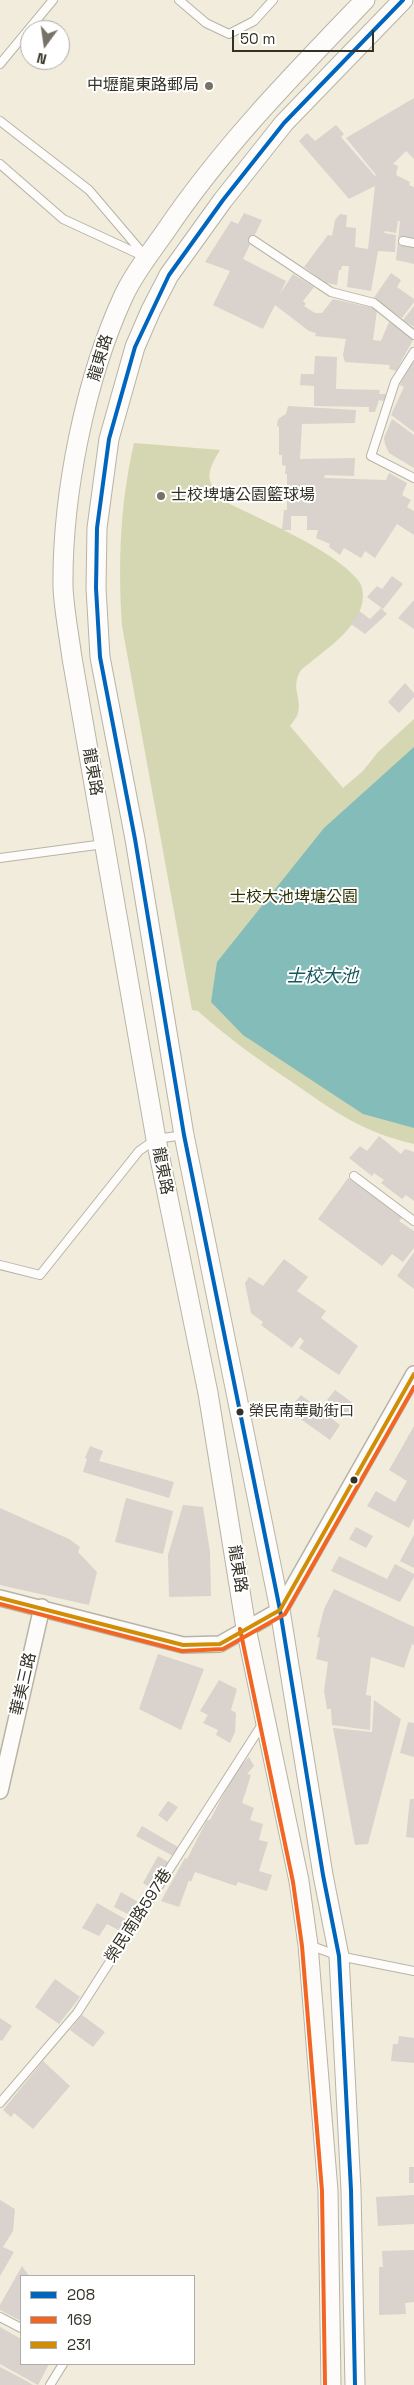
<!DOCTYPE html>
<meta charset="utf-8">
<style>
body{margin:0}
#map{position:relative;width:414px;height:2385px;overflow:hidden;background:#f1ecdb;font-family:"Space Grotesk",sans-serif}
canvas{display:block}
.legend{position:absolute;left:20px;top:2275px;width:175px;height:90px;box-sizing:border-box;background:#fff;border:1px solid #adaca8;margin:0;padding:6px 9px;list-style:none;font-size:15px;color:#333025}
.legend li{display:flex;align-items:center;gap:10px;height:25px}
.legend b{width:25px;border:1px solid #adaca8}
.north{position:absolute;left:20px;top:20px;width:50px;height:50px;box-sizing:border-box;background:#fff;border:1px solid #adaca8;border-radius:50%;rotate:194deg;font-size:14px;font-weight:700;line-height:20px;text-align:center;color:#333025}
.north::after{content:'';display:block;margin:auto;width:18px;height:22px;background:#767265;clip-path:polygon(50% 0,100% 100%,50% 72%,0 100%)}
.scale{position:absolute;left:232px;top:30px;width:142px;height:22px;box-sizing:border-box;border:2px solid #333025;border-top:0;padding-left:6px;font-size:15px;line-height:18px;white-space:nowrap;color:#333025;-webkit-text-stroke:4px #fff;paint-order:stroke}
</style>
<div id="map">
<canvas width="414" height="2385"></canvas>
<ul class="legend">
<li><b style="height:6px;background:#0065bd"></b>208</li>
<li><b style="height:6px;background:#f26522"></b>169</li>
<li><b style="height:6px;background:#d08e07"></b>231</li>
</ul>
<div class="north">N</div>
<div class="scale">50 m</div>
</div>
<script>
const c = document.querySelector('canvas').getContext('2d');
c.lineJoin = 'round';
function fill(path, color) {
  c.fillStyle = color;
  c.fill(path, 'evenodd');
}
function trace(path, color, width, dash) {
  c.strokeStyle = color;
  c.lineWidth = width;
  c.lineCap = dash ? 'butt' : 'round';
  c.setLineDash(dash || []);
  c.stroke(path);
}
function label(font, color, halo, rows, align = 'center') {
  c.font = font + ' "Space Grotesk","Noto Sans TC",sans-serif';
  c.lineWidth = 4;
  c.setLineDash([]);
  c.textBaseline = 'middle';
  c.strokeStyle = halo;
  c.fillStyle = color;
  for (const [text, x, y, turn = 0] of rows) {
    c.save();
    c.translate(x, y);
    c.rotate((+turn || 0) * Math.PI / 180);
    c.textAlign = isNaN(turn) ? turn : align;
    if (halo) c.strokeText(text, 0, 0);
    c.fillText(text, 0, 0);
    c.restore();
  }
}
const green = new Path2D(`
 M134 443 220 450C205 475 205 482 226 502 263 521 332 549 357 579 363 585 364 595 362 604 355 632 322 652 301 670 290 688 302 696 298 713 297 717 293 722 290 726L343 788 363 771 378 752 414 719V1144C362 1132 335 1112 292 1082 259 1060 228 1038 198 1011L192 1010 122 626C118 563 120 504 134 443Z`);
const water = new Path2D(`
 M414 747V1128L363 1114 243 1035 211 1002 217 962 324 828Z`);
const building = new Path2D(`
 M414 98V159L406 151 393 164 398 166 396 175 410 182 409 185 414 187V264L396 260 400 221H398L396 233 385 231 384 233 396 235 395 252 378 251 371 291 347 287 349 266H342L341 270H339L337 285 326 283 304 267 328 235 332 236 335 220 340 214 347 215 346 227 356 228 355 247 368 249 375 186 349 199 299 141 307 133 315 141 336 125 344 134 341 137 375 176 376 175 346 138Z
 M244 213 262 220 243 259 286 281 280 294 293 274 314 287 303 301 306 304 304 306 315 313H322L333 299 369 307 377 310 373 340 381 341 389 322 414 338 396 371 389 369 390 365 345 362 343 355 346 339 315 336 316 333 309 331 275 305 263 329 213 305 230 271 205 262 231 221 238 224Z
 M391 273 401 280 397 287 414 299V302L402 318 373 299Z
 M414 306V327L403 320Z
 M315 356 337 357 336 389 380 390 379 394H386L384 401 379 400 375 412H369V407L314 406V386L300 385 301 374H314Z
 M414 361V432L391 415 404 387 400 385 402 380Z
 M288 406 356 410 355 423 302 424 300 459 355 458 354 476 325 475 324 478 386 480 389 473 407 483 402 495 411 500 407 507 414 511V535L397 524 375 558 365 551 361 558 344 548 340 555 329 547 330 544 316 538 318 530H307V516H291V530H282L284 510H287V474H285L286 466 282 465V455H279V427L277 426 278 419 286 414Z
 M392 419 414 435V468L389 453 385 444 384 438Z
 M392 576 403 584 383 609 367 597 377 586 382 589Z
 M414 600V629L398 618Z
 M381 608 387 614 365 634 351 624 359 611 370 619Z
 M405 683 414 693V697L399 713 388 702Z
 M379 1136 401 1154 405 1149 414 1152V1201L406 1195 402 1199 381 1183 384 1180 374 1173 372 1176 349 1158 360 1146 367 1151Z
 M348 1178 403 1217 399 1221 414 1231V1248L403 1262 392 1254 382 1266 318 1219Z
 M414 1252V1289L397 1276Z
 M284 1259 308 1277 297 1291 326 1311 321 1318 358 1346 339 1375 299 1348 304 1341 300 1337 292 1348 261 1325 263 1322 251 1313 245 1283 249 1277 263 1286Z
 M335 1390 354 1404 348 1415 327 1400Z
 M301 1395 340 1425 330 1440 288 1410Z
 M414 1426V1518L409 1528 367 1506 376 1491 395 1502 407 1481 389 1470Z
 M90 1446 103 1451 99 1461 174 1482 169 1498 83 1472 87 1459 85 1458Z
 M126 1498 173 1511 163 1554 115 1542Z
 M183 1505 203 1507 210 1552 211 1596 169 1597 168 1555Z
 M0 1508 69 1539 80 1547 78 1552 97 1572 89 1605 0 1585Z
 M356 1527 373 1536 366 1548 349 1539Z
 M414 1535V1568L400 1561Z
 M339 1556 387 1579 395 1564 414 1574V1577L400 1602 331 1571Z
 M334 1589 414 1627V1645L412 1644 404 1668 371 1657 366 1695 371 1696 370 1730 332 1725 331 1709H327L324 1691 328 1662 316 1659 320 1638 317 1637 324 1609Z
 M158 1654 204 1669 181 1730 139 1709Z
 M219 1680 237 1689 231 1710 236 1713 235 1732 230 1743 216 1735 218 1730 203 1723 208 1715 200 1711Z
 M374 1700 401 1719 368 1844 355 1845 333 1728 372 1732Z
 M408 1722 414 1723V1757L400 1753Z
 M249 1757 254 1766 247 1774 251 1775 242 1803 254 1808 250 1820 263 1824 259 1840 268 1842 259 1871 272 1875 267 1891 238 1882 236 1886 195 1872 191 1882 189 1880 179 1907 161 1901 185 1858 187 1859 207 1820H210L236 1771Z
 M410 1799H414V1838L406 1837Z
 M168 1801 178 1807 167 1822 158 1815Z
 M142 1826 178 1847 173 1856 136 1836Z
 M158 1856 170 1863 154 1890 143 1883Z
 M121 1892 145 1906 137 1919 114 1907Z
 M97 1903 134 1924 128 1935 107 1924 99 1936 82 1928Z
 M55 1979 80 1997 59 2024 35 2007Z
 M82 2015 105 2032 93 2047 70 2030Z
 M0 2018 12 2026 2 2041 0 2040Z
 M399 2036 414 2038V2063L391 2061 393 2044H398Z
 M43 2061 70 2086 33 2129 14 2113 11 2117 3 2110Z
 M409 2167H414V2183H409Z
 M414 2195V2224L378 2226 376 2197Z
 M0 2200 15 2209 13 2231 3 2247 14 2252 0 2276Z
 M414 2250V2302L405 2303 406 2314 379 2315V2267H383L382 2251Z
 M22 2266 29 2276H21V2321L0 2310V2305Z
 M0 2327 21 2339V2364H49L38 2385 0 2364Z
 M0 2367 21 2378 33 2385H0Z`);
const service = new Path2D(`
 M179 0 206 23 229 34 254 21 273 0
 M0 64 53 0
 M0 121 89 190 146 257
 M0 164 63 219 143 256
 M253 240 331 292 374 303 414 335
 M403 241 414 243
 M414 352 395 382 371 456 414 478
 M0 858 104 844
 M354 1176 414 1221
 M0 1265 40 1275 139 1151 156 1139 184 1135
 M309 1945 339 1956 414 1971
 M0 2103 77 2013 263 1723
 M0 2317 21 2328
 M50 2385 63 2364`);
const minor = new Path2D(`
 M0 1598 183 1645 220 1644 280 1610 414 1374
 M0 1791 42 1607`);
const tertiary = new Path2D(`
 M331 2385 328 2191 308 1945 299 1881 246 1628 208 1393 156 1139 72 658C69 635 64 610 63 587 62 495 85 379 124 295 134 273 151 252 165 232 223 146 293 75 365 0
 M355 2385 351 2190 339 1956 323 1875 280 1610 184 1135 135 839 100 657 96 588 97 528 109 439 135 347 151 310 169 275 223 200 284 123 403 0`);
const bus1 = new Path2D(`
 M355 2385 351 2190 339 1956 323 1875 280 1610 184 1135 135 839 100 657 96 588 97 528 109 439 135 347 169 275 223 200 284 123 403 0`);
const bus2 = new Path2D(`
 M0 1604 182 1651 223 1649 285 1614 414 1387
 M240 1629 293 1882 302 1946 322 2191 325 2385`);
const bus3 = new Path2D(`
 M0 1598 183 1645 220 1644 280 1610 414 1374`);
const markers = [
 [209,86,5,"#767265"],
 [161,496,5,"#767265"],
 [240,1412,4.5,"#333025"],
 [354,1480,4.5,"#333025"]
];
const busNames = [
 ["榮民南華勛街口",249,1412]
];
const poiNames = [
 ["中壢龍東路郵局",199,86],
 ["士校埤塘公園籃球場",171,496,"left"]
];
const streetNames = [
 ["龍東路",101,358,-73],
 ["龍東路",92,772,80],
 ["龍東路",162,1171,79],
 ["龍東路",237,1569,81],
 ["華美三路",24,1684,-77],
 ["榮民南路597巷",139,1916,-57]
];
const parkNames = [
 ["士校大池埤塘公園",294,898]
];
const waterNames = [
 ["士校大池",322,977]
];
fill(green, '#d4d7b1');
fill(water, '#84bcba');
fill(building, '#dad2cd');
trace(service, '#b7b4a6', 10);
trace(minor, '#b7b4a6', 18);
trace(tertiary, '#b7b4a6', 21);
trace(service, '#fdfcfa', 8);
trace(minor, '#fdfcfa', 15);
trace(tertiary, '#fdfcfa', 19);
trace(bus1, '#0065bd', 4);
trace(bus2, '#f26522', 4);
trace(bus3, '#d08e07', 4);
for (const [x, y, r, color] of markers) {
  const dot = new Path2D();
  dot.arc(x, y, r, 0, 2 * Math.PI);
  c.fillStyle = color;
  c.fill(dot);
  trace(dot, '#fff', 2);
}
label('15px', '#333025', '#fff', busNames, 'left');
label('16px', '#333025', '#fff', poiNames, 'right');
label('16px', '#333025', '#fff', streetNames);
label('16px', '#2c3002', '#fff', parkNames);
label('italic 18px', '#13595d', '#fff', waterNames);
</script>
